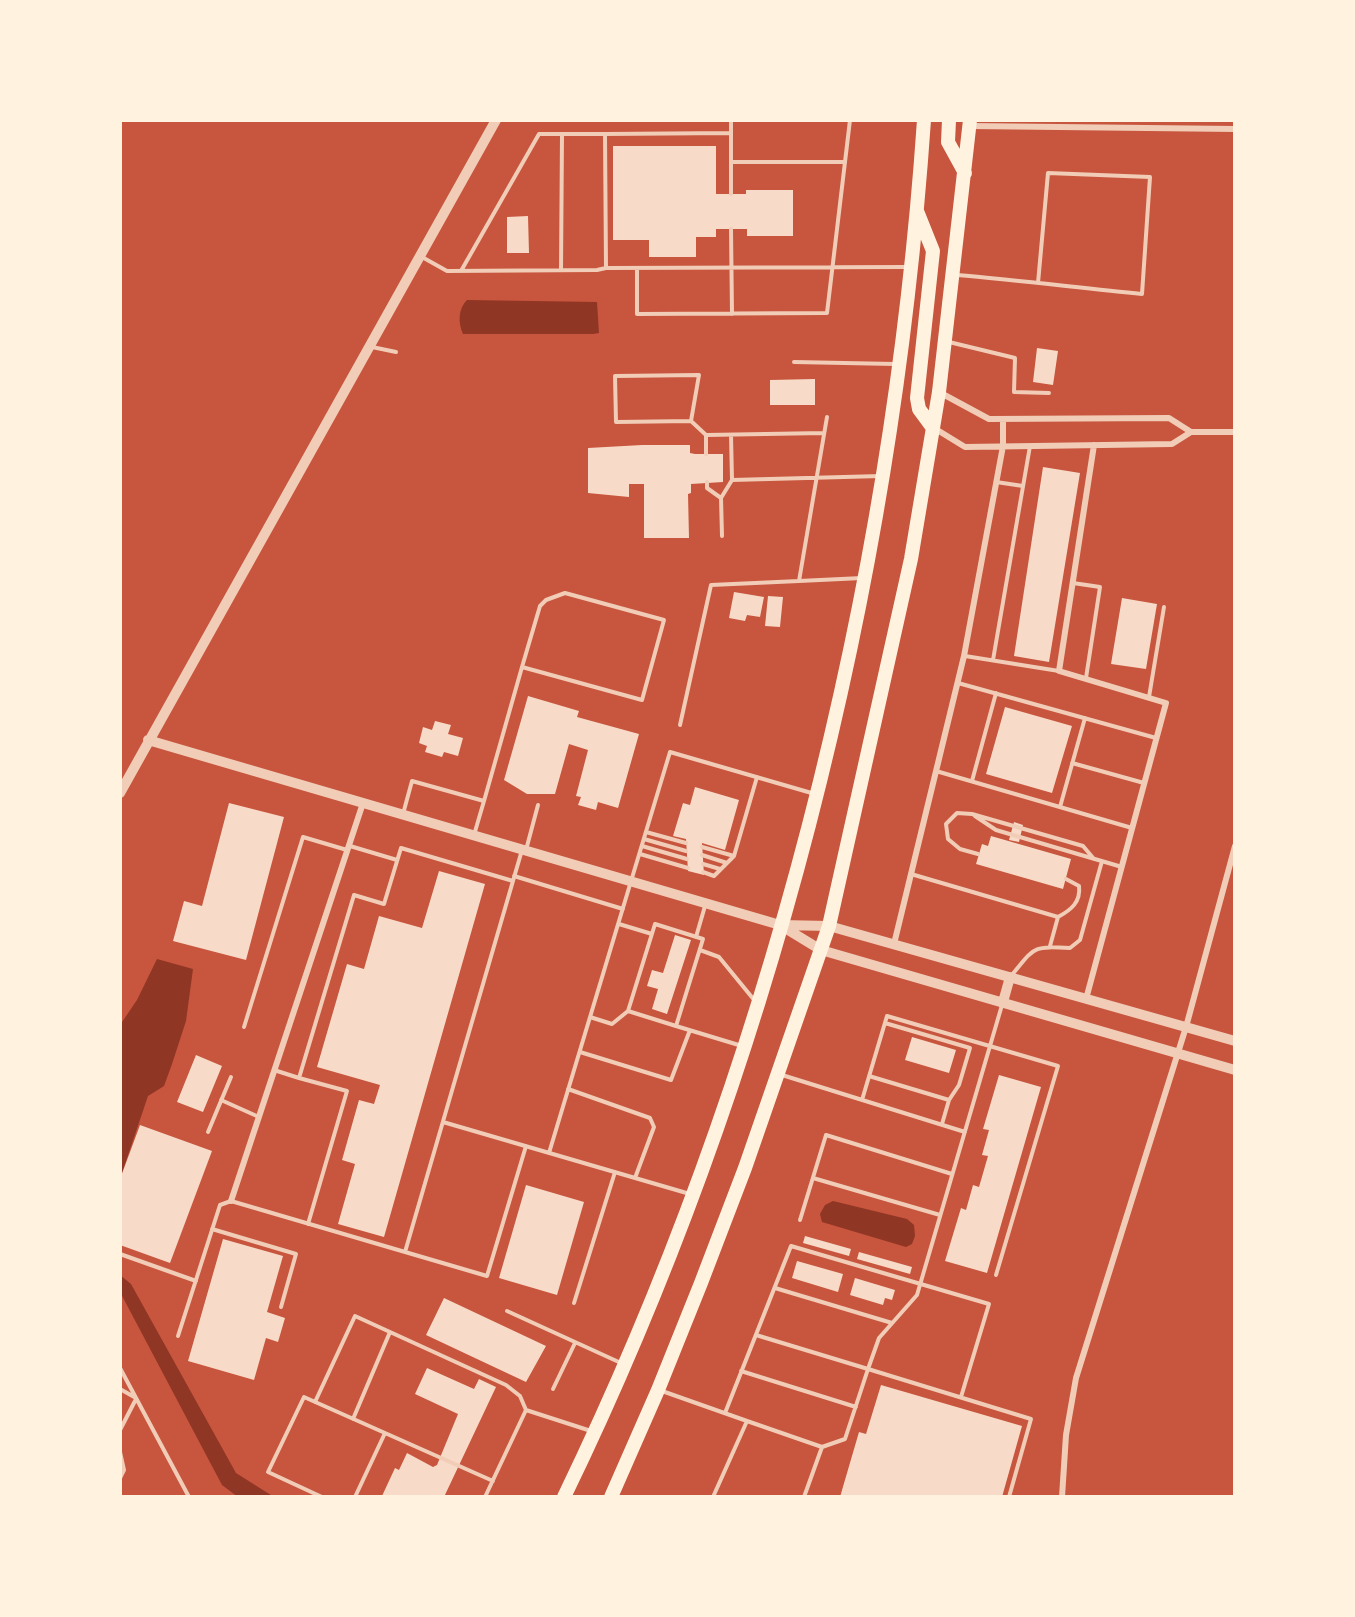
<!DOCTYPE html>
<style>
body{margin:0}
#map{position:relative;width:1355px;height:1617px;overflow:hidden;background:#c8553d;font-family:"Nunito Sans",sans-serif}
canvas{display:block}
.frame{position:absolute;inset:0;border:122px solid #fff3e0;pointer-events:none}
</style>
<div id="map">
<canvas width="1355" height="1617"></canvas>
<div class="frame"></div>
</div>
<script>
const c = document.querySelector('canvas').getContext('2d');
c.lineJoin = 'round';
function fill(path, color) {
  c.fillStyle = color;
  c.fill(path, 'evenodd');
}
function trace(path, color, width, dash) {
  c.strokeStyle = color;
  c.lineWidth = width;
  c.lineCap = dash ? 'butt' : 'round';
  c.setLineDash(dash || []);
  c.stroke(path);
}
const water = new Path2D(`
 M467 300 597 302 599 333 593 334H463C458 323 458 309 467 300Z
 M157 959 193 969 186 1021 172 1064 164 1086 148 1096 120 1179V1025L137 1000Z
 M833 1201 907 1219 914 1225 915 1236 912 1244 906 1247 822 1222 820 1214 825 1205Z
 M120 1275 131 1284 236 1473 274 1497H238L222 1485 120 1292Z`);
const building = new Path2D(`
 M613 146H716V194H746V190H793V236H747V229H716V237H696V257H649V240H613Z
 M528 216 529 253H507V217Z
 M1037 348 1058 351 1053 385 1033 382Z
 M815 379V405H770V380Z
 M642 445H690V453L695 454H723V482L691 484V493L688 494 689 538H644V484H629V497L588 493V448Z
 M1043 467 1080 473 1049 662 1014 656Z
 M734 592 764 597 760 617 747 615 745 621 729 618Z
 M768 596 783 597 780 627 765 626Z
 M1122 598 1157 604 1146 669 1111 664Z
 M528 696 579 711 577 717 639 734 618 808 598 802 596 810 578 805 581 797 576 796 588 750 569 744 555 794H527L504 780Z
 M1005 707 1072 726 1052 793 986 774Z
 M435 721 451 725 448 734 463 738 458 756 444 752 442 757 425 752 427 746 419 743 423 727 432 730Z
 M695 787 739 800 725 850 702 843 704 875 688 871 686 839 673 836 683 803 690 805Z
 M229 803 284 817 246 960 173 941 184 901 202 906Z
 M1014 822 1023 825 1019 842 1009 840Z
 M991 836 1071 859 1063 889 976 864 982 844 988 846Z
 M439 871 485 884 384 1237 338 1224 355 1164 342 1160 359 1100 374 1104 380 1085 317 1067 347 964 364 969 379 916 422 928Z
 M675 935 691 940 667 1014 652 1009 658 989 647 986 652 970 663 973Z
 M912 1037 956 1050 949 1073 905 1060Z
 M196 1055 222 1066 203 1112 177 1102Z
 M999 1075 1041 1087 987 1273 945 1261 961 1208 966 1210 973 1185 979 1187 988 1156 982 1155 989 1130 983 1129Z
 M140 1125 212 1151 170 1263 120 1245V1179Z
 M526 1185 584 1202 557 1295 499 1278Z
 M805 1236 851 1249 849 1256 803 1243Z
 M223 1239 283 1256 267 1312 285 1318 278 1342 266 1338 254 1380 188 1361Z
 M859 1252 912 1267 910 1274 857 1259Z
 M797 1261 843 1274 838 1292 792 1278Z
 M855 1278 895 1290 892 1300 885 1298 883 1305 850 1295Z
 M444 1298 546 1346 526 1382 426 1335Z
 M427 1368 474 1389 479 1379 496 1387 444 1497H385L382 1496 395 1468 399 1470 407 1453 433 1467 437 1465 458 1414 415 1394Z
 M881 1385 1022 1426 1002 1497H840L859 1432 866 1434Z`);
const service = new Path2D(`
 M731 120V194
 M731 133 605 134 606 268 907 267
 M731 162H845
 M731 229 732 314
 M422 257 447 271 597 270 606 268
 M637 268V314L827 313 850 120
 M561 270 562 134
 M461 271 539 134H605
 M957 275C1018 280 1080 288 1142 294L1150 177 1048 173 1038 283
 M949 342 1015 358 1014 392 1049 393
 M372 347 396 352
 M794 362 895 364
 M699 375 691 421 616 422 615 376Z
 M691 421 706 435 824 433
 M706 435V454
 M731 435 732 480 881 476
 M707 482V488L721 498 732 480
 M996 482 1023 486
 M721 498 722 536
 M799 581 862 578
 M1073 583 1100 587 1086 678
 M965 656 1059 671
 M993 660 1030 446
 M958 683 1156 738
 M1149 697 1164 607
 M680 725 711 585 799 581 827 417
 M1072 763 1144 783
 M936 771 1132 828
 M972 781 996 693
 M1060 807 1085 718
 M403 814 412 781 484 801 522 667 642 700 664 620 565 593 546 600 540 606 522 667
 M975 816 996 830 1122 867
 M646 832 686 843
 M474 835 484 801
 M644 839 686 851
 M350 846 397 860
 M642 846 687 859
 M702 847 734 856
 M526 850 538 805
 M640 854 688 868
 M978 854 960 849 948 839 946 824 957 813 972 814 1083 846 1094 859
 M702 855 727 863
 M703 864 720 869
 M703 872 714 876 734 856 757 777
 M911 874 1058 917
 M514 876 623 909
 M619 924 652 934
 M655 924 703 939 676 1026 628 1011Z
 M696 937 705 906
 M1050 946 1058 917C1071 910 1081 902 1079 886L1066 879
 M700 950 719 957 755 1001
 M1011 976C1035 947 1031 946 1070 948L1080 940 1102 861
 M590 1017 612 1024 628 1011
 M885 1023 970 1048 959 1085 949 1100
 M676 1026 742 1046
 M244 1027 303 837 347 850
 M580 1052 671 1080 690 1030
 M274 1070 299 1078
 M782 1075 965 1132
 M869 1076 949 1100 942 1124
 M568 1089 650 1118 654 1127 635 1178
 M221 1100 259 1117
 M862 1100 887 1016 1058 1066 996 1275
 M443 1122 690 1194
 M208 1132 231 1077
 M549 1153 670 752 815 794
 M813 1178 940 1215
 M800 1220 826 1135 952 1174
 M308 1224 347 1091 299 1078 354 895 384 904 401 848 513 881
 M212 1229 296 1254 281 1307
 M405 1252 522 850
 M120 1254 196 1281
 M775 1288 892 1323
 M574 1303 615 1172
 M507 1311 621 1363
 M756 1335 868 1369 879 1338 917 1295 1002 1005
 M178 1336 220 1205 231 1201 487 1276 526 1146
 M120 1368 189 1497
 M741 1371 856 1407
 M120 1389 136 1398
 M553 1389 575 1343
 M662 1391 747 1421
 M315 1402 355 1316 506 1385 520 1396 526 1410 485 1497
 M526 1410 591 1431
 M725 1413 791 1246 989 1304 961 1397
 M353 1419 390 1332
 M120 1430 136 1399
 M120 1452 124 1470 120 1478
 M322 1497 268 1472 304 1397 493 1481
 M355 1497 385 1433
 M713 1497 747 1421 822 1447 845 1439 868 1369 1031 1419 1009 1497
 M804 1497 822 1447`);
const minor = new Path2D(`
 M970 126 1235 129
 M934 428 965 447 1172 444 1191 432 1169 418 989 419 939 392
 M1191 432H1235
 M894 944 964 656 1003 446V419
 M1086 999 1166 703 1059 671 1094 445
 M231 1201 363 803
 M1062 1497 1066 1435 1076 1378 1186 1027 1235 846`);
const tertiary = new Path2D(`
 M148 740 780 925 821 950 1235 1070
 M120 793 496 120
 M780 925 829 926 1235 1041
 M1003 1002 1010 977`);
const trunk = new Path2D(`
 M949 120 948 142 965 173
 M917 211 933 251 917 398 919 409 933 428
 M564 1497C769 1074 892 588 924 120
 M611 1497 658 1390 701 1283 745 1168 829 926 911 559 939 392 970 120`);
fill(water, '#8f3625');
fill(building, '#f7dbc8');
trace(service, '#f1ccb7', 4);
trace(minor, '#f1ccb7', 6);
trace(tertiary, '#f1ccb7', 10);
trace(trunk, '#fff3e0', 14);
</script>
